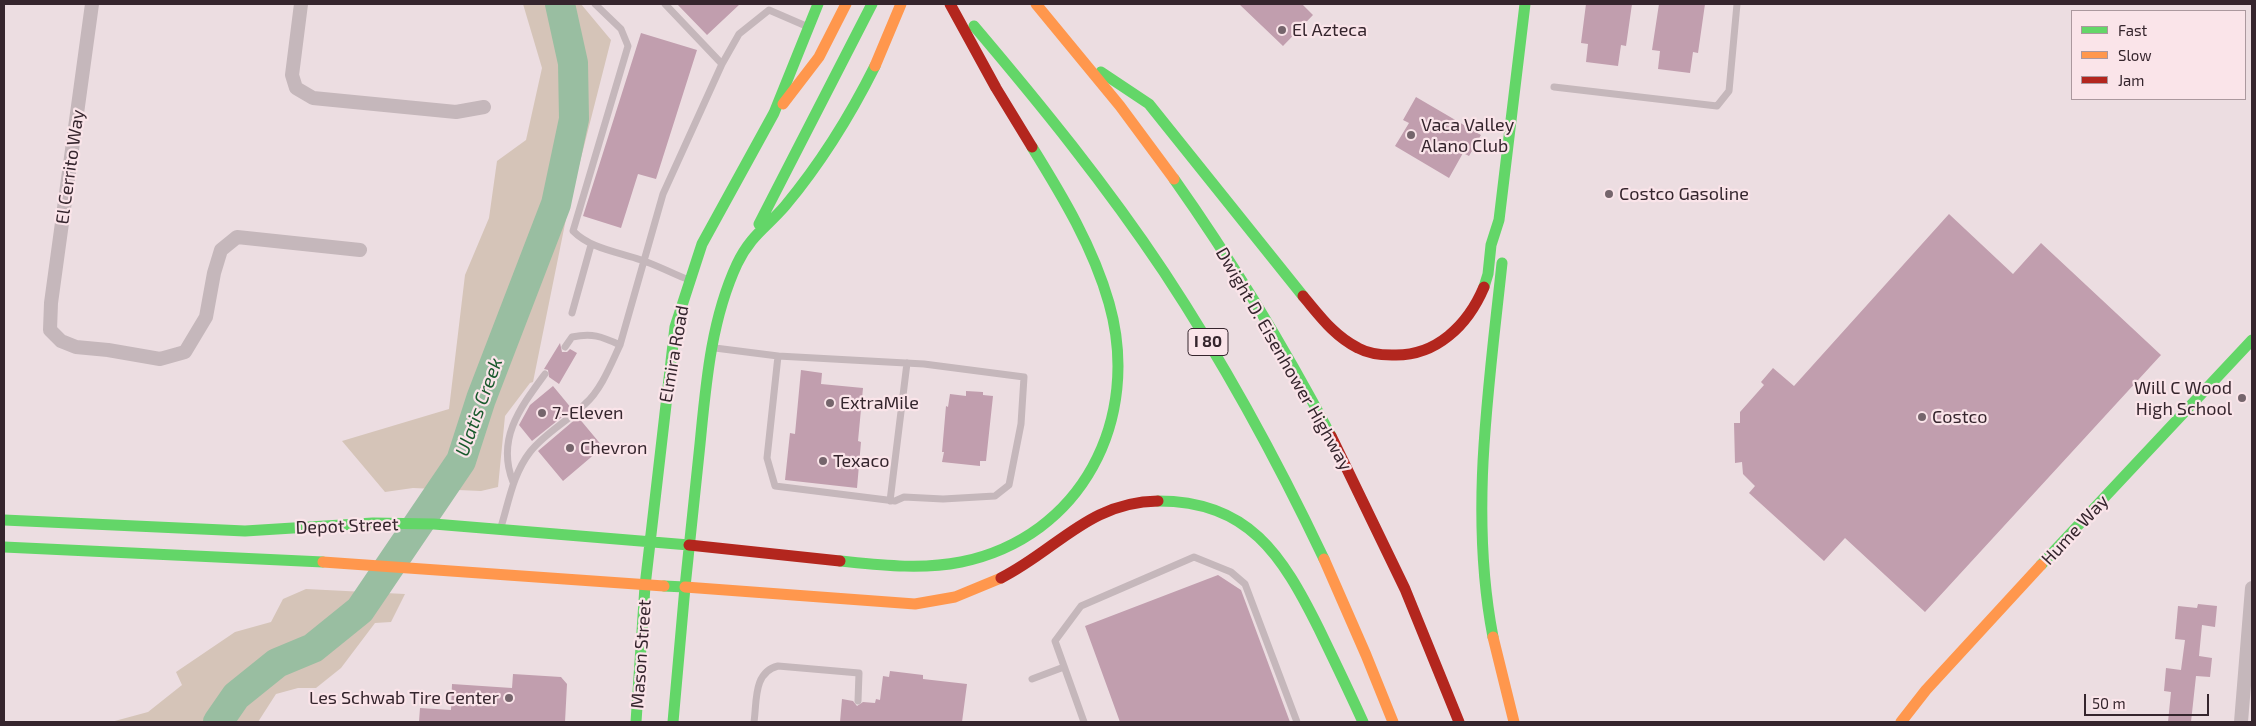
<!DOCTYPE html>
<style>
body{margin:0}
#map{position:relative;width:2256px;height:726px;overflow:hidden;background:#ecdde1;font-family:"Exo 2",sans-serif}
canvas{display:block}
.frame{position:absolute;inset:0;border:5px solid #35252d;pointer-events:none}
.legend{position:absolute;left:2071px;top:10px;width:175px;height:90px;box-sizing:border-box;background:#fae4e9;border:1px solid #ab989e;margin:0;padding:6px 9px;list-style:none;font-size:15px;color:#35252d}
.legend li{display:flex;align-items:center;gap:10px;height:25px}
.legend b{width:25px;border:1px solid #ab989e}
.scale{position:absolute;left:2084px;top:694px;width:125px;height:22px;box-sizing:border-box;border:2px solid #35252d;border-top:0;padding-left:6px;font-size:15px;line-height:18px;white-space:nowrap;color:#35252d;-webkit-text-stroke:4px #fae4e9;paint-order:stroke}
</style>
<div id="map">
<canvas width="2256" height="726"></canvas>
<div class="frame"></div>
<ul class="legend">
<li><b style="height:6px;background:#63d668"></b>Fast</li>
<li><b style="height:6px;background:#ff974d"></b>Slow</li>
<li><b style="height:6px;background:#b3261e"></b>Jam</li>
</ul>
<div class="scale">50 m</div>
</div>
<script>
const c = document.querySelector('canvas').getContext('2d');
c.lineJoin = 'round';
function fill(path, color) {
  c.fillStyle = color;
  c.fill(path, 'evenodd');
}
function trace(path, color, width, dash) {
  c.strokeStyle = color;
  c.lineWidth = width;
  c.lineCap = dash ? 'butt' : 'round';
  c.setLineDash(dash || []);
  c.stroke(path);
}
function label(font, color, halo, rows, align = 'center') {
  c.font = font + ' "Exo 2",sans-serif';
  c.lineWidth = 4.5;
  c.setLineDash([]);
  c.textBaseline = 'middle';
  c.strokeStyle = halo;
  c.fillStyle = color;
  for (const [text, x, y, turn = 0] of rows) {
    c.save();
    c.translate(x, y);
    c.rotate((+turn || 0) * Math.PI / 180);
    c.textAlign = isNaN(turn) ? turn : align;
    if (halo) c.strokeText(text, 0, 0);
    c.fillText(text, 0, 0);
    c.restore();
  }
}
const green = new Path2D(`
 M523 4H581L611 40 568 209 533 382 530 383 505 416 498 487 481 491 413 488 385 492 342 441 449 409 465 275 489 218 497 161 526 140 542 68Z
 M306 589 405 594 391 622 375 623 341 668 316 688H298L276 694 258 722H111L148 712 182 685 176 672 235 632 271 622 283 599Z`);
const river = new Path2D(`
 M218 722 236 696 277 663 313 648 360 610 461 461 481 399 556 204 574 119 573 63 560 4`);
const building = new Path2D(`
 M677 4H740L707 35Z
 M1239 4H1302L1313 15 1283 46Z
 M1586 4H1632L1626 46 1621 45 1618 66 1586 62 1588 44 1581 43Z
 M1659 4H1705L1698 53 1693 52 1690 73 1658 69 1660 51 1652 50Z
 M641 33 697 50 656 179 638 174 621 228 583 216Z
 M1416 97 1481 135 1469 156 1463 153 1449 178 1395 146 1409 123 1403 120Z
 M1949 214 2013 274 2041 243 2161 355 1925 612 1845 538 1824 561 1749 493 1755 486 1743 474 1742 462 1735 463 1734 423H1740V412L1764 385 1761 382 1773 368 1794 386Z
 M560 343 562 352H567L570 349 577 353 559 384 549 377 548 370 544 369Z
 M801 370 822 373 821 384 863 388 858 441 861 442 857 488 785 480 790 433 795 434Z
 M553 386 572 409 532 441 519 425 530 405Z
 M966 391 983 392V395L993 396 986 461H980V466L942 462 944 452H942L946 406 948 407 950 394 966 396Z
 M578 417 603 447 563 481 538 451Z
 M1218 575 1241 590 1290 722H1120L1085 626Z
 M2198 604 2217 606 2215 627 2202 625 2199 656 2212 658 2210 677 2196 676 2191 722H2168L2171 692 2164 691 2166 668 2181 670 2185 640 2175 639 2178 606 2197 608Z
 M890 671 923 675V679L967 684 962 722H840L842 699 853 701 857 706 863 702 875 703 876 699 880 700 883 676 889 677Z
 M513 674 561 677 567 684 565 722H419L420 708 451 710 452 684 512 688Z`);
const lane = new Path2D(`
 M595 4 621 29 628 46 573 231C591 249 618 252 641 260 657 265 673 274 689 280
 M665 4 722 64
 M1554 87 1717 106 1729 91 1737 4
 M572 313 591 245
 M565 347 572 337C592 333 601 336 620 345
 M715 348 778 356 767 458 775 486 895 501 904 497 943 499 995 496 1009 485 1021 424 1024 377 924 364 778 356
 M513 482C496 439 520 408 545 374
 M890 501 907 363
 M501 527C509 501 513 474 530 452 545 433 568 421 585 404 601 390 611 364 620 345L663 194 722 64 739 34 769 10 806 26
 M1032 679 1064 667
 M754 722C757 702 753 672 778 666L859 673 858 701
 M1084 722 1055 641 1081 606 1194 557 1231 572 1245 584 1297 722`);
const street = new Path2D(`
 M92 4 51 303 50 330 61 341 76 347 108 350 160 359 185 352 206 317 214 273 221 250 237 237 360 250
 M301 4 292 75 296 88 313 98 456 112 484 107
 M2241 722 2252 588`);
const fast = new Path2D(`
 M974 26C1041 105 1106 185 1164 272 1224 363 1277 460 1324 559
 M1101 72 1149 104 1303 296
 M1174 179C1232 261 1284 347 1331 436
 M1499 220 1525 4
 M759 224 872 4
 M1484 287 1488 274 1491 245 1499 220
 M1158 501C1249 501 1282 555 1319 629 1334 660 1349 691 1363 722
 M4 520 245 531 373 523 434 524 689 545
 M4 547 323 562
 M840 561C880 565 921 570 961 562 1082 537 1142 419 1109 303 1093 247 1063 197 1032 147
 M2041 565 2252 340
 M645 586 675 327 702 244 774 113 818 4
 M664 586 685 587 673 722
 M685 587C690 539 695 492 700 444 706 383 711 320 737 264 751 235 766 228 785 206 820 164 850 116 875 66
 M1493 637C1469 513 1489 387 1502 263
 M636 722 645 586`);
const slow = new Path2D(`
 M1036 4 1120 106 1174 179
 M875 66 901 4
 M783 104 819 57 846 4
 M1324 559 1366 655 1393 722
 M323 562 664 586
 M685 587 915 604 955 597 1001 578
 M1493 637 1514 722
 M1901 722 1926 690 2041 565`);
const jam = new Path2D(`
 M950 4 996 88 1032 147
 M1303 296C1320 316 1334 336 1358 348 1369 354 1380 355 1392 355 1436 357 1468 325 1484 287
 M1331 436 1405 589 1459 722
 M689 545 840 561
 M1001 578C1058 549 1089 502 1158 501`);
const markers = [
 [1282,30,5,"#75656c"],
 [1411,135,5,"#75656c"],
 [1609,194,5,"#75656c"],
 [2242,398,5,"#75656c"],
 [830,403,5,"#75656c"],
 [542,413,5,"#75656c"],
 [1922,417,5,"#75656c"],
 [570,448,5,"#75656c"],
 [823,461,5,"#75656c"],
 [509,698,5,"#75656c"]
];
const shields = [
 [1208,342,40]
];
const shieldNames = [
 ["I 80",1208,342]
];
const poiNames = [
 ["El Azteca",1292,30],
 ["Vaca Valley",1421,125],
 ["Alano Club",1421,146],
 ["Costco Gasoline",1619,194],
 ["Will C Wood",2232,388,"right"],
 ["High School",2232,409,"right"],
 ["ExtraMile",840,403],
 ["7-Eleven",552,413],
 ["Costco",1932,417],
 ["Chevron",580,448],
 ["Texaco",833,461],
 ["Les Schwab Tire Center",499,698,"right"]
];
const streetNames = [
 ["El Cerrito Way",70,167,-82],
 ["Elmira Road",674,354,-80],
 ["Dwight D. Eisenhower Highway",1284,359,60],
 ["Depot Street",347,526,-2],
 ["Hume Way",2075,530,-47],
 ["Mason Street",641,654,-86]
];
const waterNames = [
 ["Ulatis Creek",479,407,-70]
];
fill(green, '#d5c4b8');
trace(river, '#99bea1', 30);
fill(building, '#c19eae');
trace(lane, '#c5b7bb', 7);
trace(street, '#c5b7bb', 14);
trace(fast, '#63d668', 11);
trace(slow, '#ff974d', 11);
trace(jam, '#b3261e', 11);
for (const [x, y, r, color] of markers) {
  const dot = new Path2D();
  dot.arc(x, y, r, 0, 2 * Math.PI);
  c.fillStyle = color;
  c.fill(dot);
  trace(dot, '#fae4e9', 2);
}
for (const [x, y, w] of shields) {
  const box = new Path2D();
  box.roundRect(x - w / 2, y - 13.5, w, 27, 4);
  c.fillStyle = '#fae4e9';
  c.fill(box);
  trace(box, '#35252d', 1);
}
label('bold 16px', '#35252d', null, shieldNames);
label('18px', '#35252d', '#fae4e9', poiNames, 'left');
label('18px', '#35252d', '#fae4e9', streetNames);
label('italic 19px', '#19592c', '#fae4e9', waterNames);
</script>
